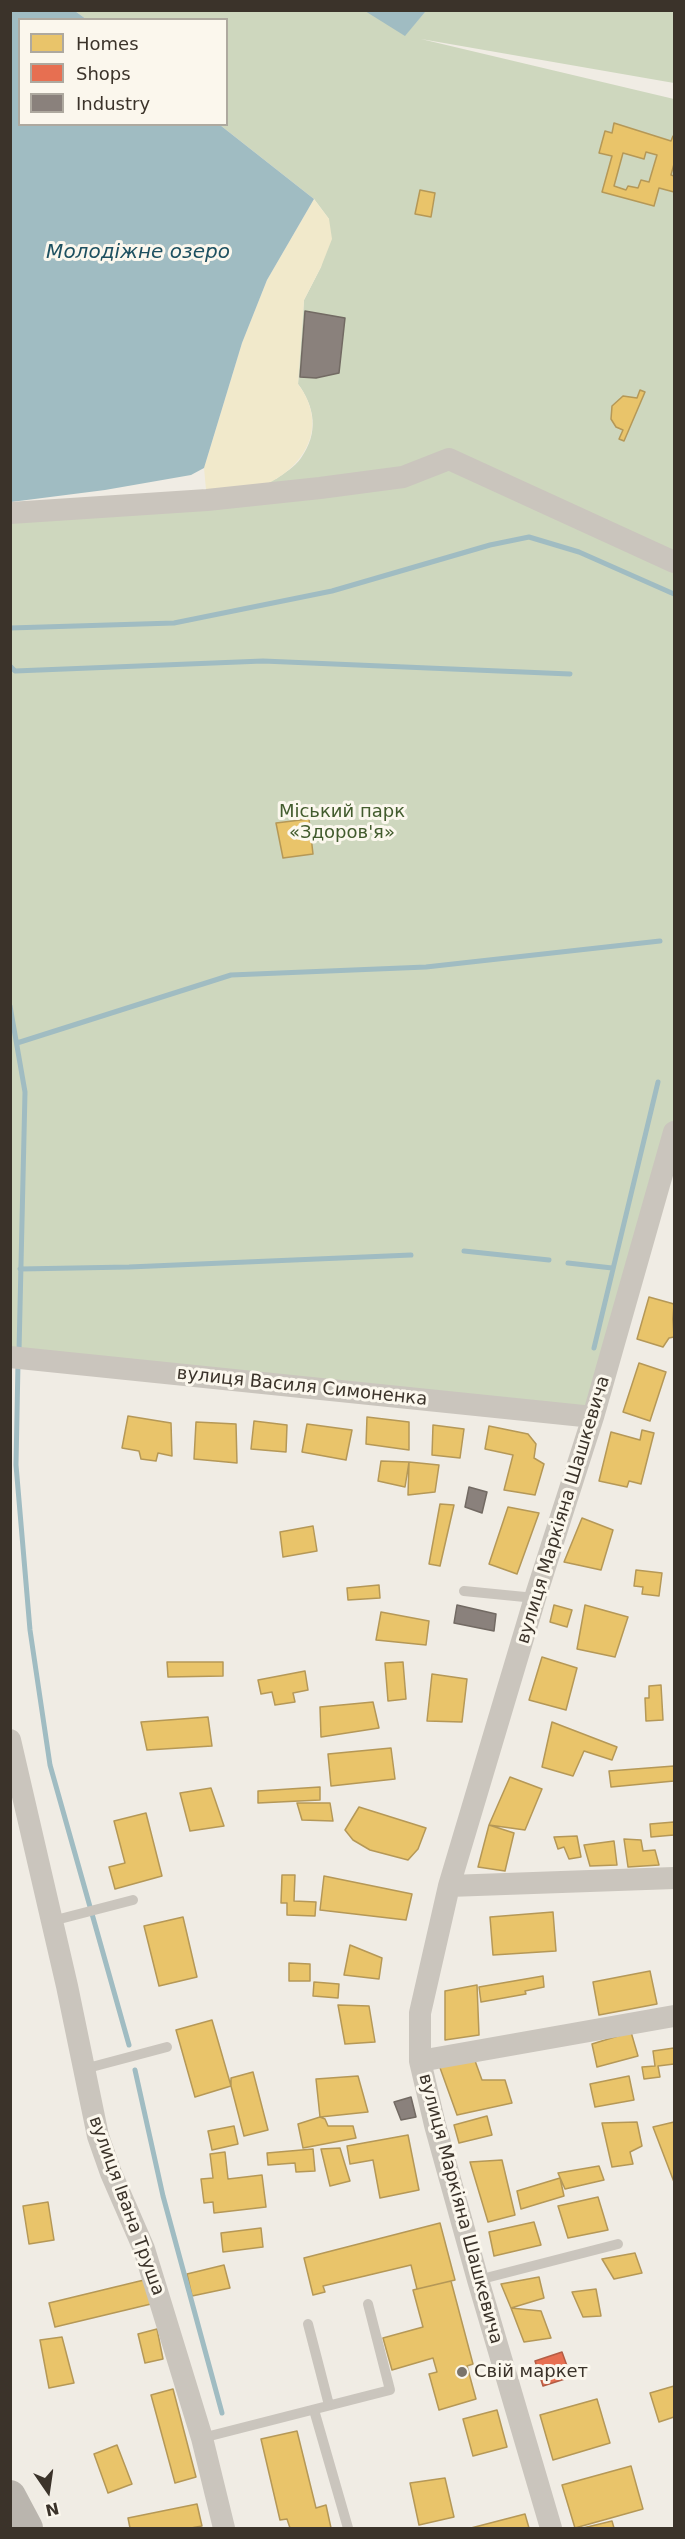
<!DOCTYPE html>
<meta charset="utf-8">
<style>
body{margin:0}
#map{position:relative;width:685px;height:2539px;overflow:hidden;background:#f0ece4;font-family:"DejaVu Sans",sans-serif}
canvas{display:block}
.frame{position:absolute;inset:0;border:12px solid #3b332a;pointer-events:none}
.legend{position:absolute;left:18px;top:18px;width:210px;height:108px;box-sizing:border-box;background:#fbf7ed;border:2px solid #aea99f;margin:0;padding:8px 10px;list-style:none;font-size:18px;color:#3b332a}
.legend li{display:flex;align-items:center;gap:12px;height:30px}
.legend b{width:30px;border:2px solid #aea99f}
.north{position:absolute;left:18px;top:2461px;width:60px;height:60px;-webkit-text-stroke:4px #fbf7ed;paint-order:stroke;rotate:167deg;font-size:16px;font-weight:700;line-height:24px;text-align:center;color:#3b332a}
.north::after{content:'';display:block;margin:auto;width:21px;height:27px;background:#3b332a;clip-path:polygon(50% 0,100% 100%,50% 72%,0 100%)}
</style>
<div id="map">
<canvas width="685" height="2539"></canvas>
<div class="frame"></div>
<ul class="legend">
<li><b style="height:16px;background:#e9c46a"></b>Homes</li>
<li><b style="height:16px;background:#e76f51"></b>Shops</li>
<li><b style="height:16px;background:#8a817c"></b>Industry</li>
</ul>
<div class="north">N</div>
</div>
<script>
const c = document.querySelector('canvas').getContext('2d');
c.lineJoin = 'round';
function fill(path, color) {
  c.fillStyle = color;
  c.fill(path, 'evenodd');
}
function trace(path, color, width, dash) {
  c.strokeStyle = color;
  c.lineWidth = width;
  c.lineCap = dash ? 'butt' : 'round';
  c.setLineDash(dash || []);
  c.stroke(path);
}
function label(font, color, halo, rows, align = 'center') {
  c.font = font + ' "DejaVu Sans",sans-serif';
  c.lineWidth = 6;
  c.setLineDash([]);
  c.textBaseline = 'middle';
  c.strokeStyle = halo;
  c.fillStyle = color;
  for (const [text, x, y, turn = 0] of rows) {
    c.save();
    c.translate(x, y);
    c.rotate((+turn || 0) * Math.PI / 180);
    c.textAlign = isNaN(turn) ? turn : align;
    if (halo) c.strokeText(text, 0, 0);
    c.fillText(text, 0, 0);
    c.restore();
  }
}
const green = new Path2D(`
 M75 11H367L405 35 426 11H674V83L421 39 674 99V1132L593 1417 11 1361V513L120 505 276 479C284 473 295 467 301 458 319 433 315 407 298 384L304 300 321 267 329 219 314 199 220 125 226 124V20L86 19Z`);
const sand = new Path2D(`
 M314 199 329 219 332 239 321 267 304 300 298 384C328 424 308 465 265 485 248 493 225 495 207 500L204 468 242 343 267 280Z`);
const water = new Path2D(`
 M10 11H75L86 19 20 20V124L220 125 314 199 267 280 242 343 204 468 191 475 105 490 11 502Z
 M365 11 426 10V11L405 36Z`);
const homes = new Path2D(`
 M614 123 671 141 673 136H674V164L671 175 674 176V192L659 188 654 206 602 192 612 156 599 153 605 131 612 133ZM646 152 657 155 649 182 641 180 638 188 628 186 626 190 614 186 623 153 644 159Z
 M420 190 435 193 431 217 415 214Z
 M640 390 645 392 624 441 619 439 623 430 616 427 611 419 612 406 623 396 637 398Z
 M309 819 313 854 283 858 276 823Z
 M649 1297 674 1304 673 1319 674 1337 669 1338 663 1347 637 1339Z
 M639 1363 666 1372 650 1421 623 1412Z
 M128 1416 171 1423 172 1456 158 1453 156 1461 141 1459 139 1451 122 1448Z
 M367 1417 409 1422V1450L366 1444Z
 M254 1421 287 1425 286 1452 251 1449Z
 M196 1422 236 1424 237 1463 194 1459Z
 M307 1424 352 1430 346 1460 302 1452Z
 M433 1425 464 1429 460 1458 432 1455Z
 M489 1426 528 1434 536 1444 534 1458 544 1464 535 1495 504 1490 513 1455 485 1449Z
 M642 1430 654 1433 641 1484 629 1481 627 1487 599 1481 611 1432 640 1440Z
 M381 1461 409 1462 405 1487 378 1481Z
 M409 1462 439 1465 435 1492 408 1495Z
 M440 1504 454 1505 440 1566 429 1564Z
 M508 1507 539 1513 517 1574 489 1564Z
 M582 1518 613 1530 601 1570 564 1562Z
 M313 1526 317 1551 283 1557 280 1532Z
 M636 1570 662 1573 659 1596 642 1594 643 1587 634 1586Z
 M379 1585 380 1598 348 1600 347 1588Z
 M554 1605 572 1610 567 1627 550 1622Z
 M585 1605 628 1617 615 1657 577 1649Z
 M381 1612 429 1621 426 1645 376 1640Z
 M542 1657 577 1668 566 1710 529 1700Z
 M167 1662H223V1676L168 1677Z
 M403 1662 406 1699 388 1701 385 1663Z
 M305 1671 308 1690 293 1693 295 1702 275 1705 272 1692 261 1694 258 1680Z
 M432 1674 467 1679 462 1722 427 1721Z
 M661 1685 663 1720 646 1721 645 1698H649V1686Z
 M373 1702 379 1728 321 1737 320 1707Z
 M208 1717 212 1746 147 1750 141 1722Z
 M552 1722 617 1747 612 1760 584 1751 573 1776 542 1767Z
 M391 1748 395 1779 331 1786 328 1754Z
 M674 1766V1781L611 1787 609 1771Z
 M510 1777 542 1789 525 1830 489 1825Z
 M320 1787V1800L258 1803V1791Z
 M211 1788 224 1826 190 1831 180 1793Z
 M297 1803H330L333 1821 302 1820Z
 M359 1807 426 1828 418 1849 408 1860 370 1850 353 1840 345 1830Z
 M146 1813 162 1876 115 1889 109 1867 125 1863 114 1821Z
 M674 1822V1835L651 1837 650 1824Z
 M489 1825 514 1833 505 1871 478 1867Z
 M577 1836 581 1857 569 1859 564 1847 558 1849 554 1837Z
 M624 1839 641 1840 643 1851 655 1850 659 1865 628 1867Z
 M614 1841 617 1865 590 1866 584 1845Z
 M282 1875H295L294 1901 316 1902 315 1916 287 1915V1903H281Z
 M324 1876 412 1894 406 1920 320 1910Z
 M553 1912 556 1951 493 1955 490 1917Z
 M183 1917 197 1977 159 1986 144 1926Z
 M350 1945 382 1958 379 1979 344 1975Z
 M289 1963 310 1964V1981H289Z
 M650 1971 657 2004 599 2015 593 1982Z
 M543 1976 544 1987 525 1991 526 1994 481 2002 479 1987Z
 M314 1982 339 1984 338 1998 313 1996Z
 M477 1985 479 2035 445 2040V1991Z
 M338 2005 369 2006 375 2042 345 2044Z
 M212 2020 231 2086 195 2097 176 2030Z
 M631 2032 638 2056 597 2067 592 2044Z
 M674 2048V2064L658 2066 660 2077 644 2079 642 2067 655 2066 653 2051Z
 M474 2058 482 2080H505L512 2103 457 2115 439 2065Z
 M253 2072 268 2130 244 2136 231 2086V2078Z
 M358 2076 368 2112 320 2117 316 2079Z
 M629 2076 634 2100 595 2107 590 2084Z
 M487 2116 492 2135 459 2143 454 2125Z
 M320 2117 325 2119 328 2126H353L356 2138 303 2148 298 2124Z
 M637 2122 642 2146 630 2152 633 2164 612 2167 602 2123Z
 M674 2122V2182L653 2127Z
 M234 2126 238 2144 212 2150 208 2131Z
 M408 2135 419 2190 380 2198 373 2160 350 2164 347 2146Z
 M340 2148 350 2181 330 2186 321 2149Z
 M313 2149 315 2171 296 2172 295 2163 268 2165 267 2153Z
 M225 2152 228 2179 262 2175 266 2207 214 2213 213 2202 204 2203 201 2179 213 2178 210 2154Z
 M502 2160 515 2215 488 2222 470 2162Z
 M599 2166 604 2180 565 2189 558 2173Z
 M560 2178 564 2196 521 2209 517 2191Z
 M598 2197 608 2230 568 2238 558 2206Z
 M48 2202 54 2240 29 2244 23 2206Z
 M534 2222 541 2245 494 2256 489 2232Z
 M440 2223 455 2280 417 2289 411 2265 323 2286 325 2292 313 2295 304 2258Z
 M261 2228 263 2247 223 2252 221 2233Z
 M635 2253 642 2273 614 2279 602 2259Z
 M224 2265 230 2288 192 2296 187 2274Z
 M539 2277 544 2298 511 2308 501 2284Z
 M144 2280 151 2304 55 2327 49 2303Z
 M451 2281 473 2364 467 2366 476 2399 439 2410 429 2374 437 2372 433 2358 392 2370 383 2338 423 2327 413 2290Z
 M596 2289 601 2316 583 2317 572 2292Z
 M511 2308 541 2311 551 2338 524 2342Z
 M157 2329 163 2359 145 2363 138 2334Z
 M62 2337 74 2383 49 2388 40 2340Z
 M674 2386V2417L659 2422 650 2393Z
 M173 2389 196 2477 175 2483 151 2395Z
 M597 2399 610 2443 553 2460 540 2415Z
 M497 2410 507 2447 473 2456 463 2419Z
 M297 2431 316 2508 326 2505 331 2528H290L287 2519 280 2520 261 2439Z
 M117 2445 132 2484 108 2493 94 2454Z
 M631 2466 643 2509 575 2528 562 2485Z
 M445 2478 454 2517 419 2525 410 2483Z
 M197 2504 202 2526 191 2528H130L128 2518Z
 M525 2514 529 2528H471Z
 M612 2521 614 2528H583Z`);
const shops = new Path2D(`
 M562 2352 571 2377 543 2386 535 2361Z`);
const industry = new Path2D(`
 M305 311 345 318 339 373 316 378 300 377Z
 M469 1487 487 1492 482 1513 465 1507Z
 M457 1605 496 1614 494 1631 454 1623Z
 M411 2097 416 2117 401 2120 394 2102Z`);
const stream = new Path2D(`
 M10 628 174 623 332 591 490 545 529 537 579 552 674 594
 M10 666 15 671 263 661 570 674
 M10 1006 25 1092 19 1351
 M17 1043 231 975 426 967 660 941
 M464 1251 549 1260
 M568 1263 612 1268
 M20 1269 129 1267 411 1255
 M594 1348 658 1082
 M18 1363 16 1465 30 1630 50 1765 129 2045
 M135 2070 163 2196 222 2413`);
const lane = new Path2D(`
 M464 1591 535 1598
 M52 1921 133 1900
 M84 2069 167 2047
 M478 2280 618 2244
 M308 2324 329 2405
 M314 2410 348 2528
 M202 2438 390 2390 368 2304`);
const street = new Path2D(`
 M10 513 207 500 320 488 403 477 449 459 674 562
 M10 1357 593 1417
 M10 1740 67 1986 98 2136 111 2173 144 2249 202 2438 224 2528
 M449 1886 674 1878
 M420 2061 674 2016
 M551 2528 478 2280 435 2125 420 2061V2013L449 1886 535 1598 593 1417 674 1132`);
const secondary = new Path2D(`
 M10 2496 27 2528`);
const markers = [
 [462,2372,6,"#7a746b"]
];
const parkNames = [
 ["Міський парк",342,812],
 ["«Здоров'я»",342,833]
];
const streetNames = [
 ["вулиця Василя Симоненка",302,1387,6],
 ["вулиця Маркіяна Шашкевича",564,1510,-73],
 ["вулиця Івана Труша",126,2206,70],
 ["вулиця Маркіяна Шашкевича",460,2209,75]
];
const poiNames = [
 ["Свiй маркет",474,2372]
];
const waterNames = [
 ["Молодіжне озеро",138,253]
];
fill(green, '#ced7be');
fill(sand, '#f1e9cb');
fill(water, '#a0bcc2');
fill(homes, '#e9c46a');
trace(homes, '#b59857', 1.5);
fill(shops, '#e76f51');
trace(shops, '#b35d45', 1.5);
fill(industry, '#8a817c');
trace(industry, '#726a63', 1.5);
trace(stream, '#a0bcc2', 5);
trace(lane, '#cac5bd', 10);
trace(street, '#cac5bd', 22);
trace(secondary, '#bab5ae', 32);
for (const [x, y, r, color] of markers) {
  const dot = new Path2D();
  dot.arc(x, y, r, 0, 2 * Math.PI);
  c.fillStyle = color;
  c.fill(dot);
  trace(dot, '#fbf7ed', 2);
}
label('18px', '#425b2d', '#fbf7ed', parkNames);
label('18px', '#3b332a', '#fbf7ed', streetNames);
label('18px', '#3b332a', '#fbf7ed', poiNames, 'left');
label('italic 20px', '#1d5060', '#fbf7ed', waterNames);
</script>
